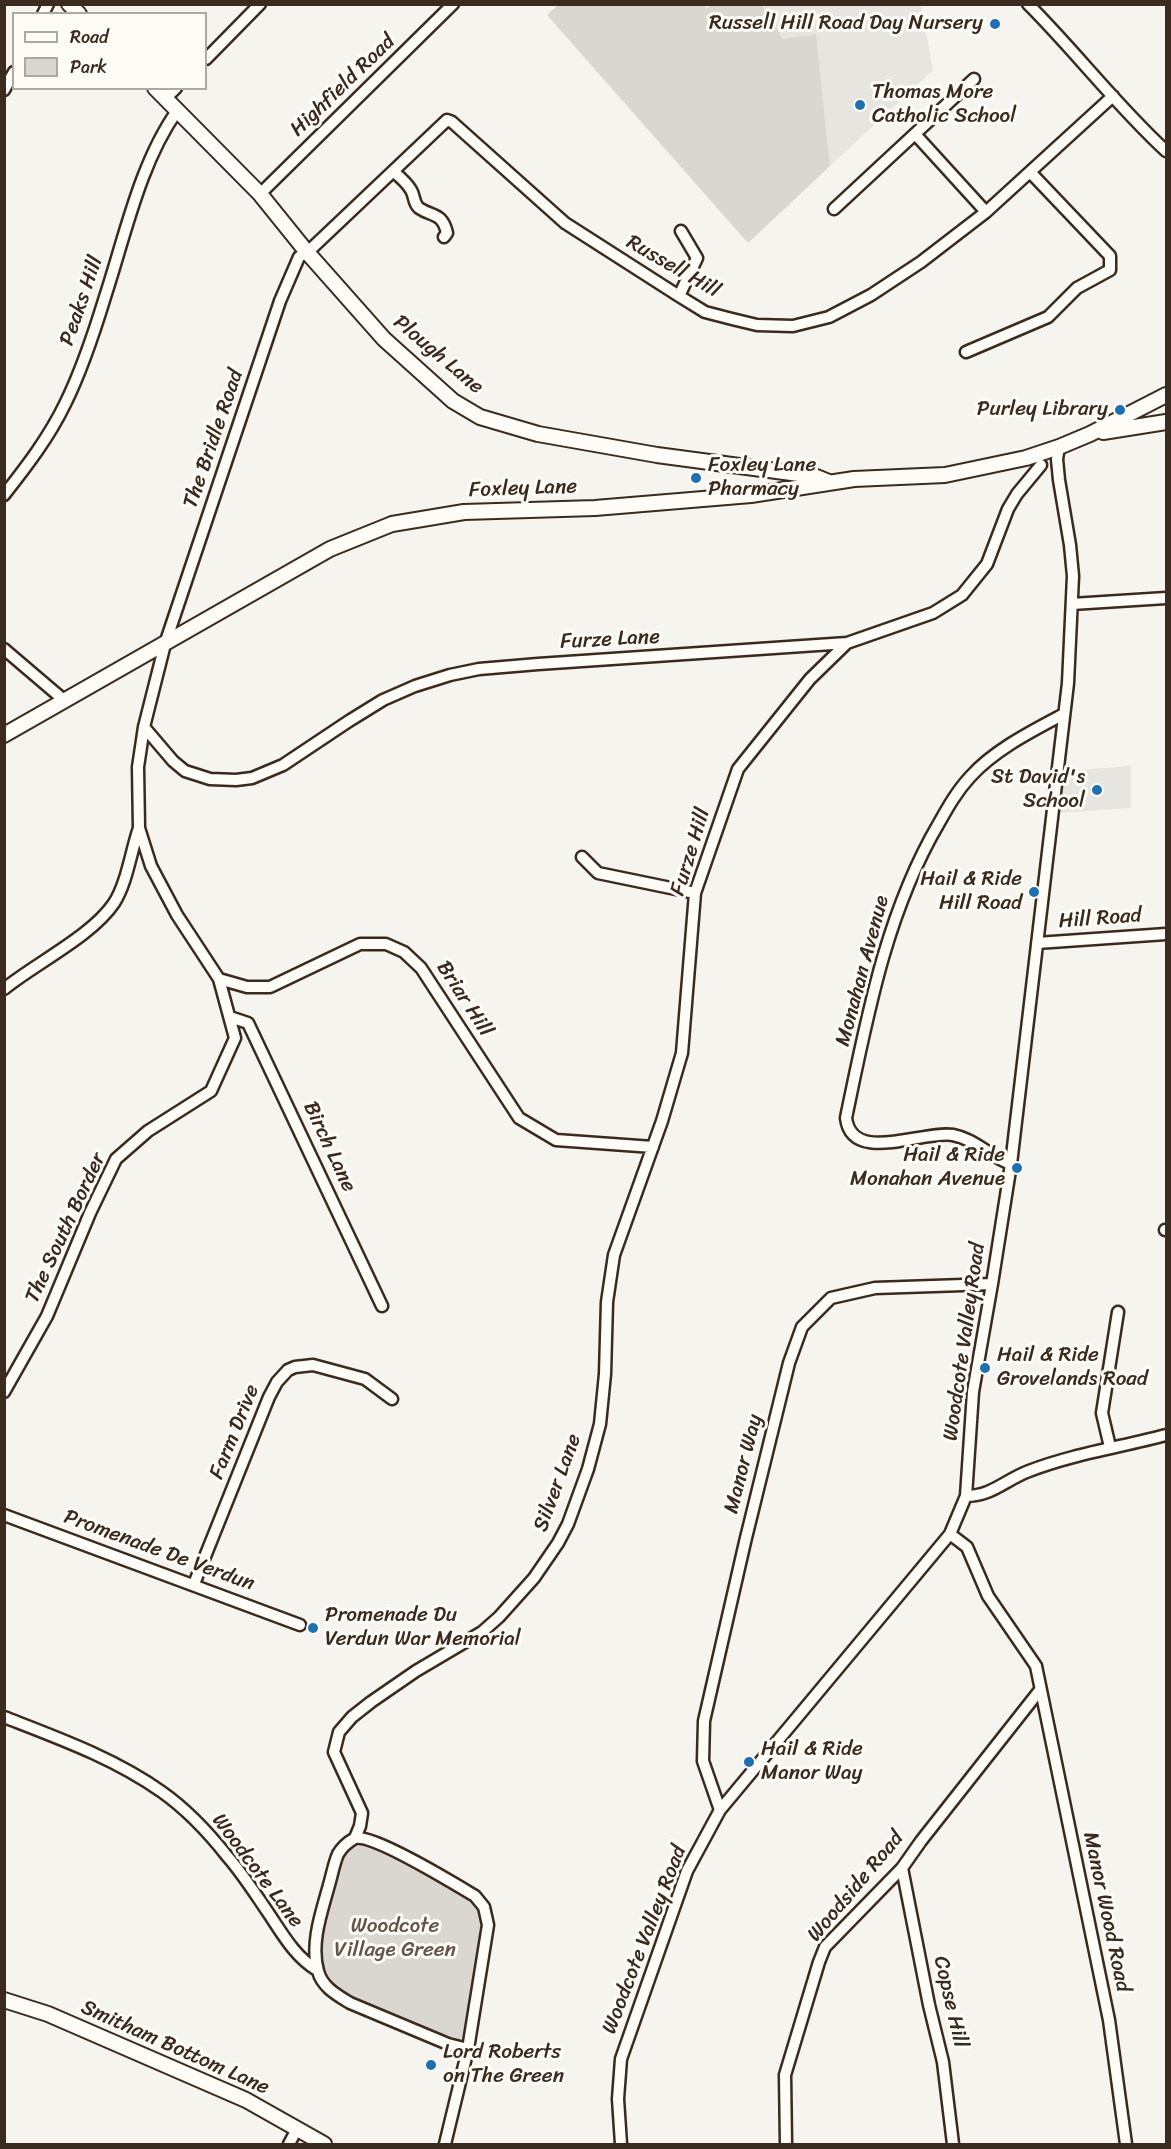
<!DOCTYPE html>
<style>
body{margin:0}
#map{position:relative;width:1171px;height:2149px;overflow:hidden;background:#f5f4ee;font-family:Sriracha,sans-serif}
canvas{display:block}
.frame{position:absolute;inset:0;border:6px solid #3b2a1e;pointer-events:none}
.legend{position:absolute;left:12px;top:12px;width:195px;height:78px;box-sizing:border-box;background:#fdfcf7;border:2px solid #afa8a0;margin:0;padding:8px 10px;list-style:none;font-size:18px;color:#3b2a1e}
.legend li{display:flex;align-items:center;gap:12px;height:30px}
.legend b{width:30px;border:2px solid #afa8a0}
</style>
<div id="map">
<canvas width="1171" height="2149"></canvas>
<div class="frame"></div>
<ul class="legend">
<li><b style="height:8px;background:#fdfcf7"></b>Road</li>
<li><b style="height:16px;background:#dad6d0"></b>Park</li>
</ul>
</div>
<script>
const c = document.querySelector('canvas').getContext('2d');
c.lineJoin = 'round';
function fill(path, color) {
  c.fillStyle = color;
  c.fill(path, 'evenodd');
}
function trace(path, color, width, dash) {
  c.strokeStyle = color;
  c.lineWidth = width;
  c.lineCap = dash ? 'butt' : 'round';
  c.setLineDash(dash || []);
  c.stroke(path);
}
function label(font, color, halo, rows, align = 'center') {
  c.font = font + ' Sriracha,sans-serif';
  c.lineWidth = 6;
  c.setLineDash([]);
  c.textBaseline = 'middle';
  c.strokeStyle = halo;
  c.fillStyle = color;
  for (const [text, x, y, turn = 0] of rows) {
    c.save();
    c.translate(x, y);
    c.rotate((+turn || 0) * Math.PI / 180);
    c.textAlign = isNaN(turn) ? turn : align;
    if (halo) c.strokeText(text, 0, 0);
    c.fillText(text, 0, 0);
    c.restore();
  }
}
const built = new Path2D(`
 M762 5H921L933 70 830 166 816 35 783 39Z
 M1131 766V808L1059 813 1064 771Z`);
const green = new Path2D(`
 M704 4 707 8 711 5H762L783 39 816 34 830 166 748 243 547 15 558 5Z
 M363 1845C380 1847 464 1890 476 1903 482 1910 483 1921 482 1930L465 2036C463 2038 461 2040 457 2040 446 2041 363 2003 346 1996 303 1971 328 1909 337 1871 342 1856 346 1848 363 1845Z`);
const minor = new Path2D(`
 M1028 4C1076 52 1117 106 1166 151
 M43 14 48 4
 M206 59 260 4
 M4 90 14 72
 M165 99 176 88
 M915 134 986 212
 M394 172C400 177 407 183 411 190 415 196 413 203 419 208 432 217 442 212 447 233L444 237
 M260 194 453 4
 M834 209 974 79
 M679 296 697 258 681 231
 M966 352 1048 317 1077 288 1110 270V256L1031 173
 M4 495C27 466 49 437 65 404 82 370 94 333 105 297 125 236 140 163 177 111
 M1072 604 1166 598
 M4 649 65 701
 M144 727 173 761 185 771 210 779 236 780 252 778 283 765 349 721 383 700 415 686 450 675 479 669 538 664 847 643 933 613 962 595 987 564 1008 509 1017 494 1041 465
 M582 857 598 873 695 893
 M1037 943 1166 934
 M219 979 247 987H270L360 944H386L404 952 421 968 519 1118 556 1140 653 1147
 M4 989C36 963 92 936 114 903 127 883 131 851 139 828
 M230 1017 248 1023 382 1306
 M1011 1164C990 1157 975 1139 953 1135 923 1130 852 1165 846 1118 867 1017 886 913 939 823 948 807 957 791 970 777 994 750 1032 731 1064 714
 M1165 1230H1166
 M4 1392 47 1316 90 1213 116 1159 148 1131 211 1091 235 1038 219 979 177 915 151 866 139 828 138 767 144 727 165 644 280 301 299 257 312 248 447 120 452 122 565 223 679 296 705 312 732 319 757 325 793 326 829 317 871 295 921 262 986 212 1113 96
 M1110 1447 1102 1413 1118 1312
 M966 1496C992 1496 1005 1480 1029 1471 1073 1454 1121 1447 1166 1435
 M4 1515 300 1625
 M950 1534 967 1547 988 1596 1036 1666 1109 2020 1126 2144
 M194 1584 269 1397 277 1382 288 1370 295 1367 313 1365 365 1379 392 1399
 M4 1717C58 1738 114 1758 162 1792 186 1809 208 1832 227 1856 242 1873 254 1892 267 1911 282 1933 294 1956 317 1970
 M720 1810 703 1761 704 1721 745 1542 789 1363 802 1327 831 1298 875 1288 992 1284
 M355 1838 360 1826 362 1813 334 1752 339 1732 352 1717 371 1702 416 1671 482 1632 499 1617 534 1578 558 1543 568 1524 588 1469 600 1424 605 1374 607 1302 614 1255 662 1121 682 1053 695 893 738 769 810 679 847 643
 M902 1868 929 2005 943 2062 953 2144
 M289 2144 297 2129
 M445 2144 468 2049 448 2044 350 2003C337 1995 322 1987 318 1971 310 1943 322 1911 329 1885 332 1875 334 1863 338 1854 342 1847 348 1842 355 1838 373 1834 455 1884 475 1896L484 1907 488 1925 468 2049
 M621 2144 618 2099 621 2059 687 1871 720 1810 950 1534 966 1496 973 1392 992 1284 1011 1164 1068 683 1073 576 1070 545 1059 480 1057 459 1059 447
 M786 2144 785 2075 819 1962 825 1947 902 1868 921 1841 1040 1690`);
const major = new Path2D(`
 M69 4 79 14
 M155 88 260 194 306 251 384 339 453 401 480 417 538 434 657 455 814 476 829 482
 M1103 432 1166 422
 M4 735 330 549 392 524 464 512 595 508 751 495 854 479 945 475 1026 458 1059 447 1090 434 1166 395
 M4 2000 48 2014 246 2100 324 2144`);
const markers = [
 [995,24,6,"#1f6fb2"],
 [860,105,6,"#1f6fb2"],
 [1120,410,6,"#1f6fb2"],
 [696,478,6,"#1f6fb2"],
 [1097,790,6,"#1f6fb2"],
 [1034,892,6,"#1f6fb2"],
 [1017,1168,6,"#1f6fb2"],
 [985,1368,6,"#1f6fb2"],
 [313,1628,6,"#1f6fb2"],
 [749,1762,6,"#1f6fb2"],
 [431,2065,6,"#1f6fb2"]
];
const poiNames = [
 ["Russell Hill Road Day Nursery",983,24,"right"],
 ["Thomas More",872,93],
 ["Catholic School",872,117],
 ["Purley Library",1108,410,"right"],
 ["Foxley Lane",708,466],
 ["Pharmacy",708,490],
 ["St David's",1085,778,"right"],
 ["School",1085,802,"right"],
 ["Hail & Ride",1022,880,"right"],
 ["Hill Road",1022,904,"right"],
 ["Hail & Ride",1005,1156,"right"],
 ["Monahan Avenue",1005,1180,"right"],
 ["Hail & Ride",997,1356],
 ["Grovelands Road",997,1380],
 ["Promenade Du",325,1616],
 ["Verdun War Memorial",325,1640],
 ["Hail & Ride",761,1750],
 ["Manor Way",761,1774],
 ["Lord Roberts",443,2053],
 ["on The Green",443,2077]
];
const streetNames = [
 ["Highfield Road",343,86,-44],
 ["Russell Hill",673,267,30],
 ["Peaks Hill",82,301,-71],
 ["Plough Lane",438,355,40],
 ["The Bridle Road",214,439,-71],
 ["Foxley Lane",523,489,-2],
 ["Furze Lane",610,640,-3],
 ["Furze Hill",691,852,-73],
 ["Hill Road",1100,919,-4],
 ["Monahan Avenue",863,971,-75],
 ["Briar Hill",464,999,57],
 ["Birch Lane",329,1147,65],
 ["The South Border",66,1228,-65],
 ["Woodcote Valley Road",965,1342,-82],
 ["Farm Drive",235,1432,-68],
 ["Manor Way",744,1464,-76],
 ["Silver Lane",558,1483,-70],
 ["Promenade De Verdun",159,1551,20],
 ["Woodcote Lane",257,1871,53],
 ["Woodside Road",856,1887,-50],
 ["Manor Wood Road",1106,1912,78],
 ["Woodcote Valley Road",645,1940,-69],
 ["Copse Hill",950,2002,77],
 ["Smitham Bottom Lane",175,2048,24]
];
const parkNames = [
 ["Woodcote",395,1927],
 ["Village Green",395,1951]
];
fill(built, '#e7e5df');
fill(green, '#dad6d0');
trace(minor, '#3b2a1e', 15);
trace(major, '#3b2a1e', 18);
trace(minor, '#fdfcf7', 10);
trace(major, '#fdfcf7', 14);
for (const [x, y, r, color] of markers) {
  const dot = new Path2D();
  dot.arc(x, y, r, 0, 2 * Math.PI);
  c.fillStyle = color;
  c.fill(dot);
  trace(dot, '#fdfcf7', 2);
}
label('21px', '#3b2a1e', '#fdfcf7', poiNames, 'left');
label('21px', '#3b2a1e', '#fdfcf7', streetNames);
label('21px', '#63554a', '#fdfcf7', parkNames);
</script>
